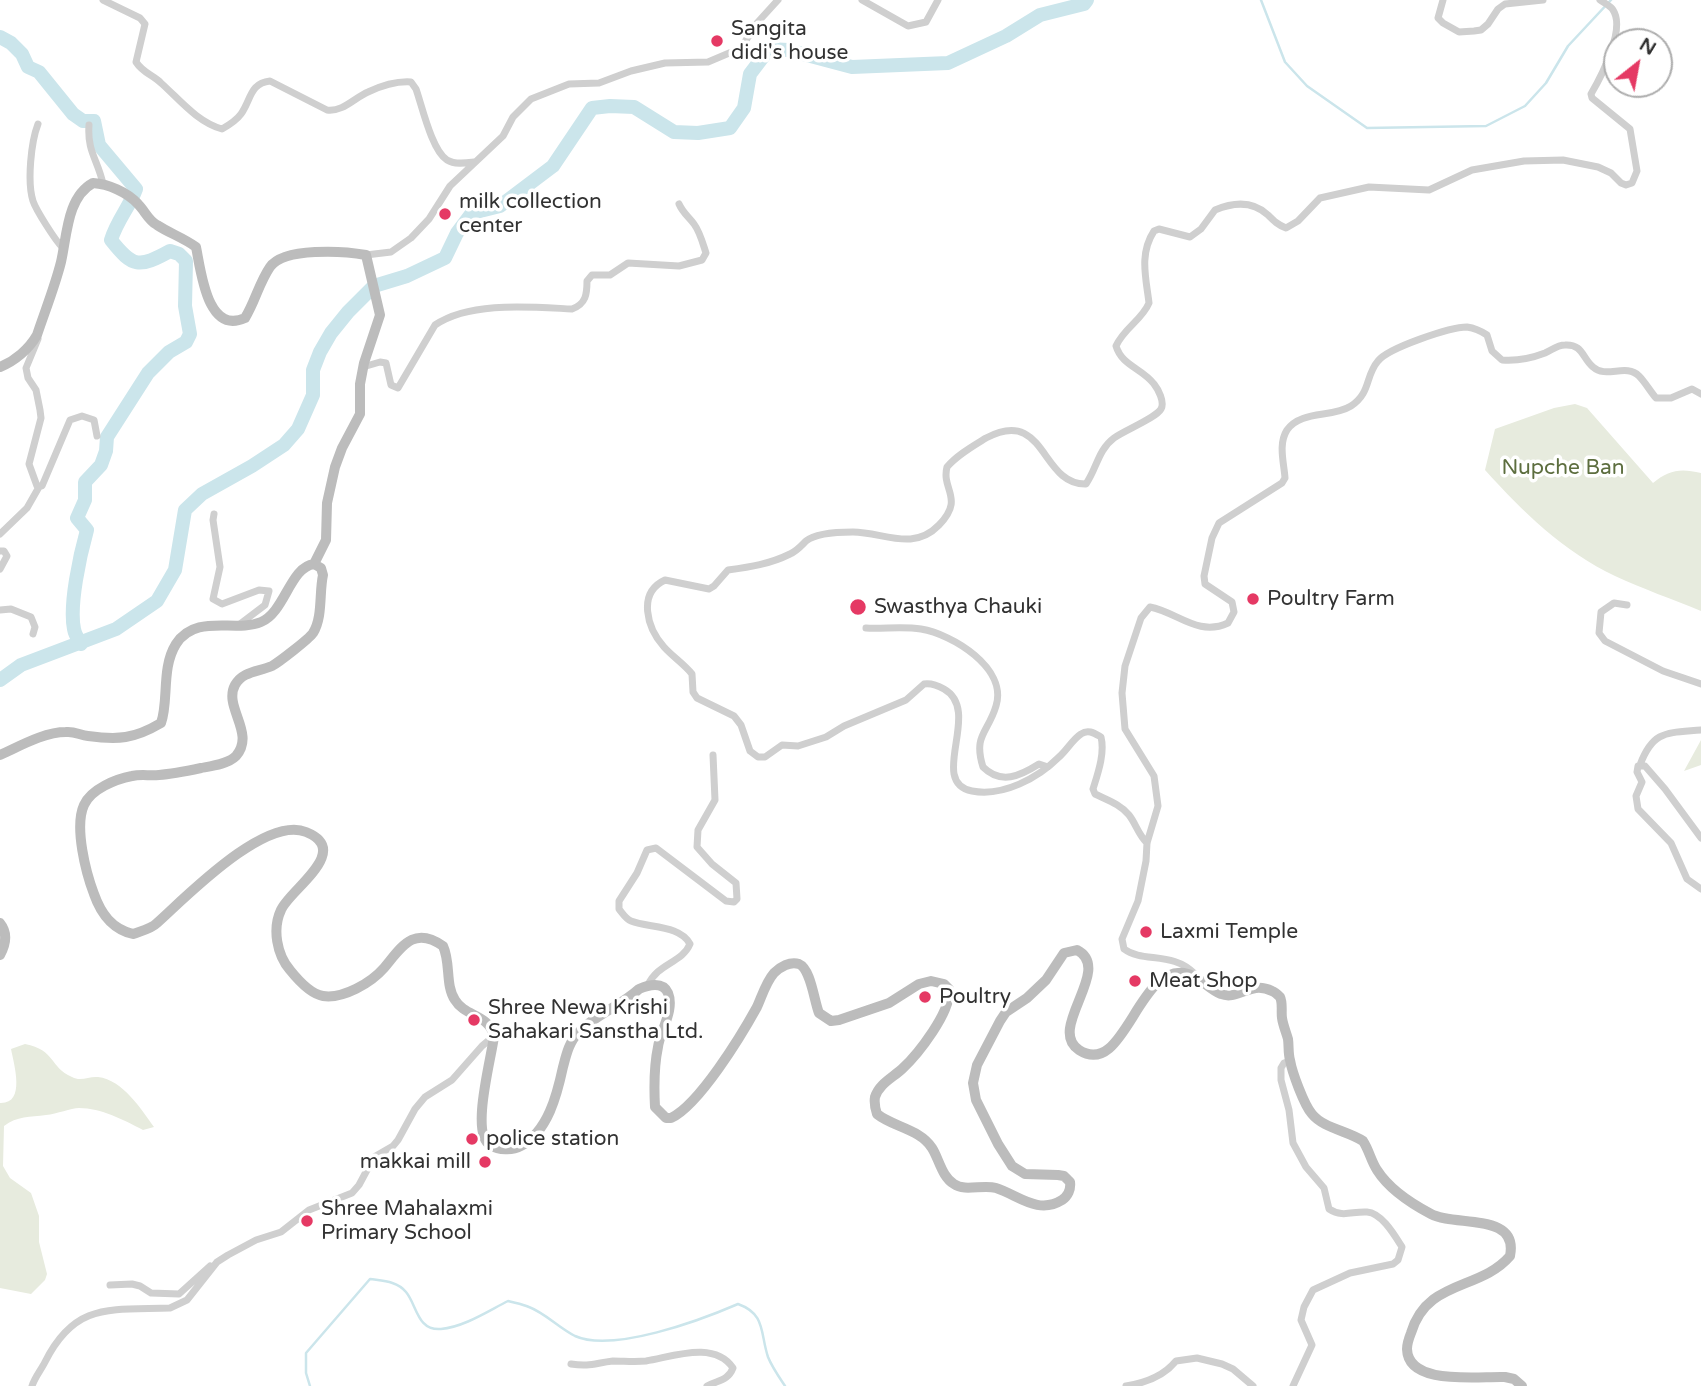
<!DOCTYPE html>
<style>
body{margin:0}
#map{position:relative;width:1701px;height:1386px;overflow:hidden;background:#fff;font-family:"Varela Round",sans-serif}
canvas{display:block}
.north{position:absolute;left:1603px;top:28px;width:70px;height:70px;box-sizing:border-box;background:#fff;border:2px solid #adadad;border-radius:50%;rotate:31deg;font-size:19px;font-weight:700;line-height:28px;text-align:center;color:#323232}
.north::after{content:'';display:block;margin:auto;width:24px;height:32px;background:#e53964;clip-path:polygon(50% 0,100% 100%,50% 72%,0 100%)}
</style>
<div id="map">
<canvas width="1701" height="1386"></canvas>
<div class="north">N</div>
</div>
<script>
const c = document.querySelector('canvas').getContext('2d');
c.lineJoin = 'round';
function fill(path, color) {
  c.fillStyle = color;
  c.fill(path, 'evenodd');
}
function trace(path, color, width, dash) {
  c.strokeStyle = color;
  c.lineWidth = width;
  c.lineCap = dash ? 'butt' : 'round';
  c.setLineDash(dash || []);
  c.stroke(path);
}
function label(font, color, halo, rows, align = 'center') {
  c.font = font + ' "Varela Round",sans-serif';
  c.lineWidth = 7;
  c.setLineDash([]);
  c.textBaseline = 'middle';
  c.strokeStyle = halo;
  c.fillStyle = color;
  for (const [text, x, y, turn = 0] of rows) {
    c.save();
    c.translate(x, y);
    c.rotate((+turn || 0) * Math.PI / 180);
    c.textAlign = isNaN(turn) ? turn : align;
    if (halo) c.strokeText(text, 0, 0);
    c.fillText(text, 0, 0);
    c.restore();
  }
}
const green = new Path2D(`
 M1575 404 1587 408 1653 483C1669 470 1680 468 1701 473V611C1672 599 1643 589 1615 576 1564 552 1522 511 1485 470L1495 429 1554 408Z
 M1701 740V765L1684 771Z
 M25 1044C56 1050 49 1067 72 1077 81 1082 89 1076 98 1077 123 1080 141 1109 154 1127L143 1130C124 1120 101 1108 79 1108 71 1108 57 1114 46 1115 30 1117 17 1116 4 1126L3 1166 10 1178 31 1193 39 1216V1242L47 1274 45 1280 31 1294 0 1288V1103C26 1104 14 1065 11 1049Z`);
const stream = new Path2D(`
 M1261 0 1285 62 1307 86 1367 128 1486 126 1525 106 1546 83 1568 46 1611 0
 M310 1386 306 1373V1353L370 1279C383 1281 397 1281 406 1292 417 1305 417 1331 441 1329 464 1327 488 1311 508 1301 515 1303 522 1304 529 1307 545 1313 559 1328 575 1336 613 1353 701 1320 738 1304 766 1314 760 1333 768 1357 772 1367 779 1377 785 1386`);
const river = new Path2D(`
 M0 37 11 43 22 54 28 67 39 72 73 114 83 121H94L99 145 136 189C129 208 117 220 111 240 133 268 139 268 170 251L179 254 186 261 185 306 190 334 186 342 169 352 148 373 107 437 106 451 101 465 85 482V500L77 518 87 530C80 555 69 605 74 629 75 635 78 639 81 644
 M0 680 21 665 116 629 157 601 175 570 185 510 202 494 252 466 284 445 298 429 313 395V370L320 352 331 333 348 312 374 286 407 276 445 258 457 233 472 213 500 206 553 166 592 108 610 106 634 107 674 132 698 133 730 128 744 108 750 74 769 49 788 50 852 67 948 63 1006 36 1040 15 1084 4 1087 0`);
const street = new Path2D(`
 M103 0 140 18 145 24 136 62C143 73 153 75 161 83 179 99 197 122 222 129 229 125 236 121 241 114 251 100 250 83 270 81L327 110C343 112 354 98 368 92 381 86 397 81 411 82L416 89C422 106 432 151 447 160 455 165 466 163 474 162
 M862 0 908 26 926 22 938 0
 M1443 0 1438 18 1443 23 1459 32 1474 31 1481 30 1488 24 1498 9 1505 4 1543 0
 M38 124C31 142 27 182 33 201 36 210 55 240 62 247
 M89 125C87 152 98 160 103 184
 M366 255 391 252 411 238 429 219 450 186 503 136 513 117 531 99 569 84 599 83 631 71 665 63 708 62 741 48 757 23 778 0
 M38 339 26 368 28 378 36 390 40 410 41 418 29 464 37 486H42L70 420 82 416 94 420 97 436
 M363 367 380 362 386 363 391 385 398 388 435 325C470 301 531 307 572 309 586 304 587 294 587 281L592 275H610L628 263 679 266 702 260 706 253C703 244 700 232 694 224 688 216 683 213 679 204
 M214 514 213 520 220 567 213 599 222 604 259 590 269 591 265 605 240 624
 M0 534 27 508 39 487
 M0 551H4L7 556 0 569
 M1627 605 1614 603 1601 612 1599 633 1605 641 1663 671 1701 684
 M0 610 11 609 31 617 35 627 33 634
 M866 628C884 629 903 626 921 629 952 634 1008 668 996 706 988 733 973 735 983 767 1001 785 1020 776 1039 764L1048 767
 M1640 765C1653 730 1667 733 1701 730
 M1701 838 1665 789 1645 766H1638L1637 772 1642 782 1636 796 1638 809 1671 843 1687 879 1701 889
 M1147 843C1138 834 1136 824 1129 815 1120 804 1107 800 1095 794L1093 789C1098 773 1105 753 1101 737 1094 733 1088 729 1081 734 1073 739 1067 750 1059 757 1038 778 1003 797 972 791 927 782 983 711 944 689 937 685 931 683 924 684L906 700 844 726 826 737 798 746 782 745 765 757H758L750 751 741 725 734 716 697 698 693 692 692 674C684 664 673 657 664 647 647 628 637 593 665 580L709 589 714 586 728 570C750 567 770 564 790 554 797 551 801 546 806 541 816 533 841 532 853 532 883 532 913 552 939 525 965 498 941 490 947 467 957 455 973 446 986 438 1046 406 1040 485 1086 484 1097 468 1098 450 1114 438 1125 430 1156 418 1161 409 1165 402 1158 389 1154 384 1142 368 1122 366 1116 346 1124 328 1142 320 1149 303 1146 278 1139 254 1154 231L1159 229 1190 237 1201 229 1215 210C1234 202 1253 201 1268 215 1274 221 1278 225 1286 228L1298 221 1320 198 1369 187 1429 190 1472 170 1524 161 1563 160 1598 167 1611 173 1621 183 1626 185 1632 183 1637 171 1630 129 1592 98 1591 94C1601 77 1626 29 1613 10 1611 6 1604 3 1600 0
 M1195 974C1173 951 1143 963 1124 949L1122 939 1138 901 1146 861 1147 843 1158 806 1154 776 1125 729 1122 693 1125 666 1141 618 1150 607C1177 612 1198 637 1228 623L1234 612 1232 602 1205 584 1204 576 1212 538 1219 523 1282 483 1285 478C1284 463 1278 444 1287 430 1301 410 1332 418 1351 406 1371 393 1365 376 1378 361 1388 348 1450 327 1467 327 1474 328 1481 331 1487 335L1492 351 1502 360C1515 361 1532 358 1545 353 1552 350 1557 345 1565 345 1583 344 1582 358 1593 367 1606 379 1626 363 1639 376 1645 382 1650 391 1656 398H1671L1692 389 1701 394
 M648 985C658 963 682 963 690 944 680 925 649 928 631 921 626 919 623 914 619 909V901L637 873 647 850 656 848 726 901 734 902 737 899 736 883 712 864 697 847 698 830 715 800 713 755
 M1290 1061 1284 1063 1281 1068V1080L1289 1110 1293 1143 1306 1167 1324 1188 1329 1209C1343 1218 1352 1211 1367 1212 1382 1213 1395 1236 1402 1247L1398 1260 1393 1264 1350 1273 1313 1290 1304 1307 1301 1320 1312 1345 1293 1386
 M110 1285 132 1284 140 1286 151 1293 179 1294 210 1266
 M571 1364C590 1367 595 1363 613 1361 624 1361 635 1362 646 1361 672 1357 714 1340 733 1368 728 1381 718 1380 707 1386
 M32 1386C35 1377 41 1370 45 1362 75 1302 110 1310 170 1308L187 1300 217 1262 228 1255 256 1240 281 1232 309 1210 352 1193 359 1185 374 1157 393 1146 398 1140 415 1109 425 1097 452 1080 482 1046 494 1036
 M1126 1386C1145 1383 1163 1377 1176 1361L1197 1358 1222 1364 1233 1369 1253 1386`);
const secondary = new Path2D(`
 M0 367C15 361 29 349 37 335 45 311 55 286 61 262 67 236 67 197 93 183 108 184 127 192 138 204 145 211 148 220 157 225 169 233 184 238 196 247 201 271 207 335 245 318 255 302 259 283 270 267 284 247 344 251 366 255L380 315 364 363 360 384V414L342 448 335 467 327 503 326 540 314 564
 M0 755C20 746 44 732 66 732 74 731 80 735 88 736 118 740 134 739 161 723 169 701 161 668 176 644 196 613 235 633 261 622 285 612 290 567 314 564L321 568 323 575C319 593 323 617 313 633 309 639 279 662 272 666 258 672 243 671 235 685 223 707 256 733 236 756 228 764 212 766 201 768 187 771 173 774 159 775 150 776 141 774 132 776 116 779 91 789 84 805 74 827 86 873 94 894 101 914 112 929 133 934 141 931 151 929 157 923 185 898 265 815 306 832 353 851 289 890 281 910 272 929 277 955 290 970 298 980 311 994 323 996 343 999 371 983 384 968 401 948 413 925 443 946 451 963 445 985 455 1000 465 1017 489 1014 494 1036 492 1056 470 1134 490 1145 499 1150 512 1151 521 1146 548 1131 557 1095 563 1067 566 1056 569 1042 578 1033 594 1015 621 1006 639 989 648 985 663 981 668 993 675 1010 660 1031 658 1047 654 1066 654 1088 655 1107L666 1118H671C699 1105 741 1036 757 1007 762 996 766 982 774 973 780 967 790 961 799 964 811 969 814 1001 819 1013L831 1021 839 1020 889 1003 919 984 931 981 944 984 949 989C952 1011 918 1054 902 1069 892 1078 879 1084 875 1097 874 1103 875 1108 877 1114 893 1127 920 1129 932 1148 939 1159 942 1177 954 1184 965 1192 983 1184 996 1188 1018 1195 1038 1215 1062 1200 1068 1196 1071 1189 1070 1182L1064 1176 1058 1175 1025 1174 1012 1166 998 1144 976 1100 973 1083 977 1065 1000 1021 1006 1012 1027 998 1046 980 1064 953 1077 950C1114 969 1046 1029 1079 1050 1124 1079 1137 967 1184 973 1199 975 1208 989 1221 994 1238 1001 1250 980 1272 991 1275 992 1278 995 1280 997 1283 1003 1281 1012 1282 1018 1283 1025 1286 1032 1288 1039 1289 1046 1288 1053 1290 1060 1292 1072 1304 1105 1312 1114 1323 1128 1348 1131 1363 1141 1369 1150 1371 1161 1377 1170 1389 1189 1412 1204 1431 1214 1455 1227 1519 1212 1510 1256 1480 1291 1427 1279 1411 1333 1409 1338 1407 1343 1407 1349 1408 1386 1477 1376 1505 1377L1514 1379 1522 1386
 M0 923C8 933 6 944 0 955`);
const markers = [
 [717,41,7,"#e53964"],
 [445,214,7,"#e53964"],
 [1253,599,7,"#e53964"],
 [858,607,9,"#e53964"],
 [1146,932,7,"#e53964"],
 [1135,981,7,"#e53964"],
 [925,997,7,"#e53964"],
 [474,1020,7,"#e53964"],
 [472,1139,7,"#e53964"],
 [485,1162,7,"#e53964"],
 [307,1221,7,"#e53964"]
];
const poiNames = [
 ["Sangita",731,29],
 ["didi's house",731,53],
 ["milk collection",459,202],
 ["center",459,226],
 ["Poultry Farm",1267,599],
 ["Swasthya Chauki",874,607],
 ["Laxmi Temple",1160,932],
 ["Meat Shop",1149,981],
 ["Poultry",939,997],
 ["Shree Newa Krishi",488,1008],
 ["Sahakari Sanstha Ltd.",488,1032],
 ["police station",486,1139],
 ["makkai mill",471,1162,"right"],
 ["Shree Mahalaxmi",321,1209],
 ["Primary School",321,1233]
];
const parkNames = [
 ["Nupche Ban",1563,468]
];
fill(green, '#e7ebde');
trace(stream, '#cbe5eb', 2.5);
trace(river, '#cbe5eb', 14);
trace(street, '#cfcfcf', 7);
trace(secondary, '#bcbcbc', 10);
for (const [x, y, r, color] of markers) {
  const dot = new Path2D();
  dot.arc(x, y, r, 0, 2 * Math.PI);
  c.fillStyle = color;
  c.fill(dot);
  trace(dot, '#fff', 2.5);
}
label('21px', '#323232', '#fff', poiNames, 'left');
label('21px', '#5d6e3f', '#fff', parkNames);
</script>
